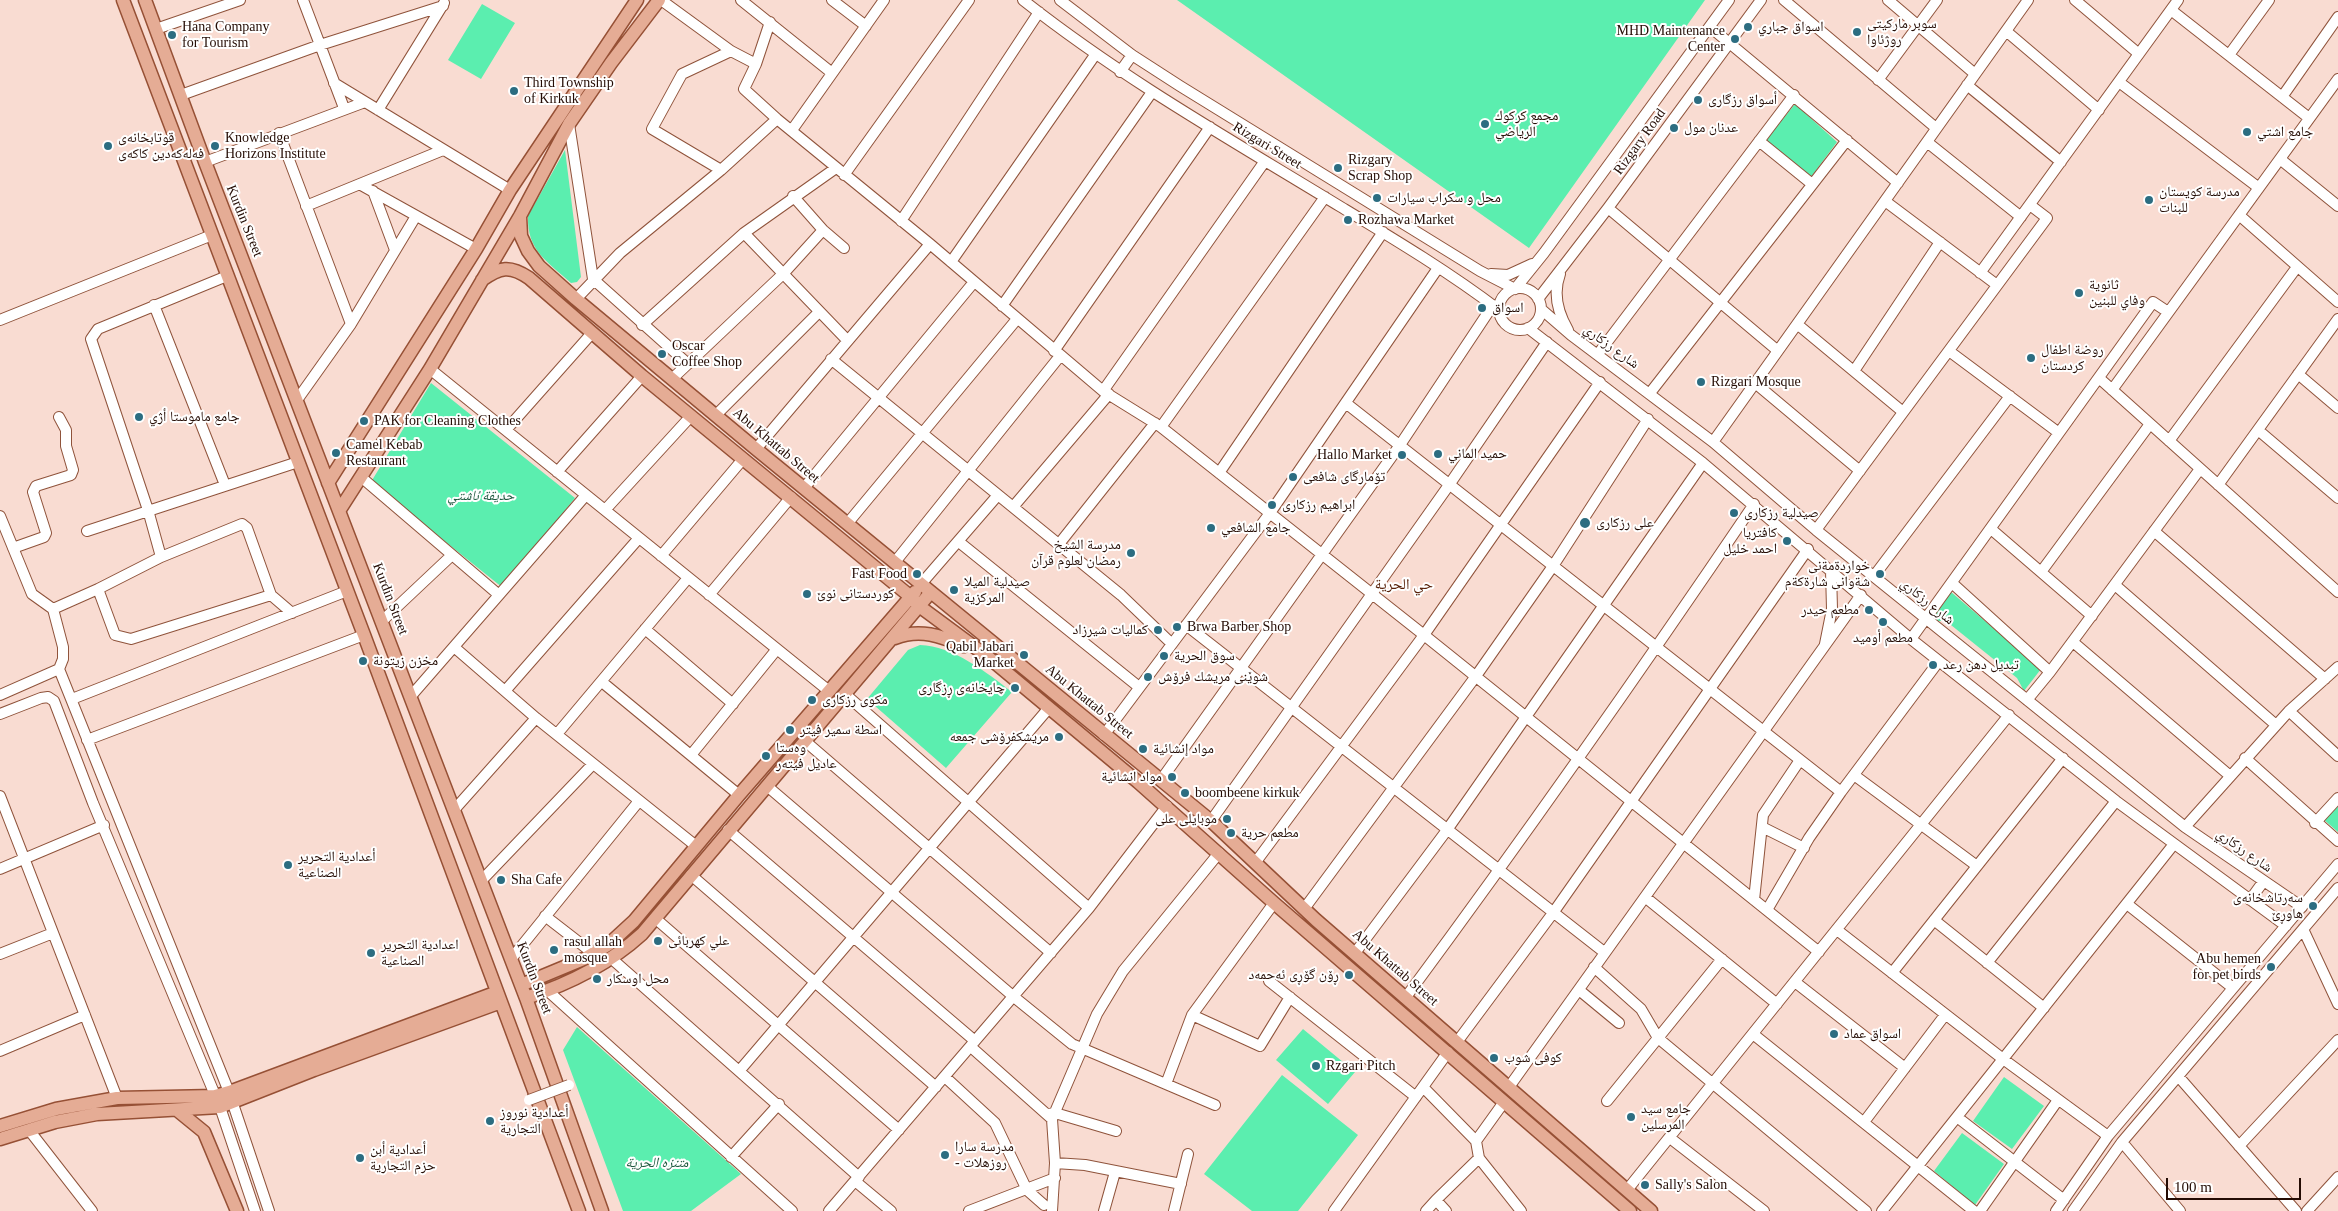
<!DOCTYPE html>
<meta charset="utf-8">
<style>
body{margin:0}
#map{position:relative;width:2338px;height:1211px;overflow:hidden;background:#f9dcd2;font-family:"Times New Roman",serif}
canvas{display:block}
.scale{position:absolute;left:2166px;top:1178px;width:135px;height:22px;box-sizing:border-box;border:2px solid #240c04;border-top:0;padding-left:6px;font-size:15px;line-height:18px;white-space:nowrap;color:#240c04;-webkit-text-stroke:4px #fff;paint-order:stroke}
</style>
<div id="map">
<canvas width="2338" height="1211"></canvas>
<div class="scale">100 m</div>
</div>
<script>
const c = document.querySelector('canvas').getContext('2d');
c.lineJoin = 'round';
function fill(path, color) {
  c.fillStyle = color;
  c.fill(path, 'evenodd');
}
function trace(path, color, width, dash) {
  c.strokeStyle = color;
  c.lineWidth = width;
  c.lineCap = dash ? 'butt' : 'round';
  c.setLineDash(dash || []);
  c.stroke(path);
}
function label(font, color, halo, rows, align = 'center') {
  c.font = font + ' "Times New Roman","Noto Naskh Arabic",serif';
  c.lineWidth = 4;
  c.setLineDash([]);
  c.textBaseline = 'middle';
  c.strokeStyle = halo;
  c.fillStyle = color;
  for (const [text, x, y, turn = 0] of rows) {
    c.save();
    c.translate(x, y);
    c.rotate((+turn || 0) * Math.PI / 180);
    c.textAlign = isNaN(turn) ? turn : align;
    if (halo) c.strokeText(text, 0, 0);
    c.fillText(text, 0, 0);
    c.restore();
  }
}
const green = new Path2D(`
 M1177 0H1705L1529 248Z
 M482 4 515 23 481 79 448 60Z
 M1795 104 1837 142 1811 177 1766 140Z
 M565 150 581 277 577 282 571 283C547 261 527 251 528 216Z
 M431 383 575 498 503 588 371 482Z
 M1951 592 2041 669 2024 691 2017 678 1946 621H1938L1933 617Z
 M920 645C953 646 986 672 1012 692L946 768 867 699 908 650Z
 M2338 803V832L2323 819Z
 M577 1027 741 1174 691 1211H623L563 1050Z
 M1303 1029 1355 1072 1328 1104 1276 1060Z
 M1282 1075 1358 1135 1298 1211H1252L1204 1174Z
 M2004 1077 2044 1106 2012 1149 1973 1121Z
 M1962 1133 2004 1164 1975 1205 1934 1171Z`);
const minor = new Path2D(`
 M303 0 344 108
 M661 0 731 51 756 64
 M741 0 832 73
 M832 0 866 26
 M1023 0C1123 79 1233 141 1341 207 1394 239 1449 272 1499 310
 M1060 0 1132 55 1180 86 1480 271 1515 289 1544 253 1729 0
 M1784 0 1936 128
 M1888 0 1975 74
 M2075 0 2139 54
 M2171 10 2309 118
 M770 22 756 64 744 89 777 119 930 244 1103 391 1161 427 1424 635 1819 952
 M1710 27 1898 183
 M156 29 240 0
 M2006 31 2099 110
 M731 51 682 74 652 129 721 170 777 119
 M2229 55 2269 0
 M1120 72 1132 55
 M1878 80 1937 0
 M2119 82 2259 188
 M334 83 510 190
 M1967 85 2061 162
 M181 95 320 45 443 6
 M2282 97 2338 17
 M378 110 444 3
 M569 124 593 279 688 364
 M792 130 884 0
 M279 133 351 324
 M1759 141 1812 184
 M1927 142 2021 217
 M2280 159 2338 206
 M205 162 365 102
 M844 175 969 0
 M361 185 476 249
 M373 191 395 250
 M793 196 823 230 844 248
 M1885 201 1997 285
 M306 206 443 150
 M1608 208 1778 351
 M2239 215 2338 302
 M901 221 1039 12
 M744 233 847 340
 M951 262 1095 55
 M1980 273 2178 0
 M1491 274 1508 275 1532 264
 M1560 274C1553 293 1558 313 1568 330
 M1499 309a21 21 0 1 1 42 0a21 21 0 1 1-42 0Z
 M576 299 620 253 721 170
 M1538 299 1608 208 1761 0
 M154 305 225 485
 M1002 306 1152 92
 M1541 309 1571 335 1713 442 1816 530 2185 827 2302 907
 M0 320 212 235
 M1797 324 1903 412
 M642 325 744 233 836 168
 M1528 328 1703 463 1911 639 2116 801 2286 926
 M1054 351 1210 127
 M1949 351 2059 433
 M1598 354 1794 95
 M831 359 1121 595 1172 644
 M430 369 829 691
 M1854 371 1940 242
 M2298 374 2338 408
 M673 378 784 273 823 230
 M2099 378 2338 592
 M1755 383 1860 471
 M2112 390 2338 79
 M1103 391 1265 161
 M1650 393 1847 140
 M297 400 351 324 416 216
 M1347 404 1841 792
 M716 415 819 312
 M1161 427 1325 197
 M506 430 592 333
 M2258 430 2338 498
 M2169 441 2297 267
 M1713 442 2028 0
 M756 449 930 244
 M557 472 642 376
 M1219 473 1383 232
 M361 477 499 595
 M2218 485 2338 319
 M804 488 974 282
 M1013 507 1109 394
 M605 510 691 416
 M0 516 32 594 53 609 63 647V659L59 669 229 1092 269 1211
 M847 524 1017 319
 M1991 529 2092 616
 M1816 530 2047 218 2030 205
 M87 531 298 462
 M2154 531 2325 679
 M959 542 1139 687
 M1059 544 1155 423
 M13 548 44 537 46 533 33 492 36 486 71 475 73 470 66 446V430L59 417
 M661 556 743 459
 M161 557 148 510 91 339 98 329 227 276
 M895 562 1060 356
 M2041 572 2150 424
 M1874 576 2010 396
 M1952 583 2050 672
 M921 584 998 495
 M2115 585 2276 725
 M98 589 115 635 131 639 271 595 292 613
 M709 595 791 497
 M53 609 98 589 161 557 242 524 247 528 271 595
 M382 621 451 556
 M1186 625 1604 952
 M645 629 733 704
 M1911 639 2153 302 2168 312
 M2073 642 2229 775
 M1825 644 1832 609 1831 571
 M454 647 536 718 696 846
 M602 682 739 795
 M505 691 639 538
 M845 694 1089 908
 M0 695 59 669
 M411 696 586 495
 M72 699 347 591
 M2027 700 2050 672 2200 469
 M2289 711 2338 756
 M0 714 41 698 48 697 54 701 93 803 220 1107 255 1211
 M557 734 688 578
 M1104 735 1270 513 1438 268
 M87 740 364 635
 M805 741 1051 953
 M691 755 777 649
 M2245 758 2338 841
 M1854 775 1977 866
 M1161 780 1400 445 1493 305
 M767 786 1014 997 1072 1044 1215 1105
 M0 796 117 1098
 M454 810 536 718
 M1211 821 1449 485 1547 342
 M2315 823 2338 798
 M1762 827 1804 848
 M2185 827 2289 711 2338 667
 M728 830 975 1041
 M1255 863 1424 635 1600 382
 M0 869 104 825
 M691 875 936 1087
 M481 881 593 764
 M1645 897 1777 1004
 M1754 900 1763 815 1800 760
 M2250 900 2263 882
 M2127 904 2233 988
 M1304 909 1476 676 1553 566 1648 419
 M1767 910 1809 838 1841 792 1939 661
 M545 916 594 954
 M656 919 899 1130
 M1934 920 2044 1008
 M2303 929 2338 1004
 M1837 930 2003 1059 2108 1136
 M1355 953 1447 830 1703 463
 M0 954 53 933
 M511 959 639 801
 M612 959 859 1177
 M1987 963 2116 801
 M1594 967 1641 1009 1658 1038 1866 1211
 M1892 973 2063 758
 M1269 981 1416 1097
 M1795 982 1905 1068
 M1579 990 1619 1023
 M548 991 792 1211
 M1406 997C1525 836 1641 671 1754 504
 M1192 1015 1260 1046 1290 997
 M1753 1034 1974 1211
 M1457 1042 1553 913 1808 549
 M971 1047 1052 1119
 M0 1051 85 1015
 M740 1070 1048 709
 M2178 1076 2296 1211
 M945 1077 995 1123 1027 1190 1044 1205
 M1166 1084 1192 1015 1274 903
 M1423 1087 1476 1141 1479 1158 1436 1200 1446 1211
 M1509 1087 1861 595
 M1607 1101 1722 959
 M1048 1114 1055 1113 1116 1131
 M1957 1117 2064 1200
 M1864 1122 1945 1015
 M29 1130 92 1211
 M1670 1138 1764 1211
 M1476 1141 1504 1102
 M2122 1142 2180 1211
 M2239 1146 2338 1040
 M731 1157 779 1104
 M1479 1158 1521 1211
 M1055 1163 1085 1165 1181 1184
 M855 1181 891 1211
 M1627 1190 2009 715
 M829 1211 1089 908 1167 806
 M969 1211 1055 1178
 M1052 1211 1055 1163 1052 1119 1097 1014 1123 971 1219 853
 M1104 1211 1115 1172
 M1174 1211 1188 1154
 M1334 1211 1448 1052
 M1426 1211 1436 1200
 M1882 1211 2174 844
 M1980 1211 2058 1100
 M2056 1211 2108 1136 2338 864
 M2073 1211 2122 1142 2338 888
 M2307 1211 2338 1177`);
const major = new Path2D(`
 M123 0 364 635 579 1211
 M145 0 205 162 526 998 602 1211
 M520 216 521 236 528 251 539 266 576 299 756 449 1211 821 1316 920 1651 1211
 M482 280C500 267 510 265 529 278L642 376 911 597 919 606 988 657 1138 782 1274 903 1630 1211
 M328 483 476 249 510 190 637 0
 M339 511 430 369 520 216 569 124 611 63 659 0
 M895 638C920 628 941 636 964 646
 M521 985 586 958 609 944 634 921 739 795 915 592
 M526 998C569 984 608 965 642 934L931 592
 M177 1110 204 1132 237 1211
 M0 1126 56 1109 117 1098 215 1096 229 1092 497 992
 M0 1139 55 1122 97 1114 220 1107 314 1070 501 1002`);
const minorBridge = new Path2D(`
 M529 1100 569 1085`);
const markers = [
 [1748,27,5,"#2c6d81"],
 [1857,32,5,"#2c6d81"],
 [172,35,5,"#2c6d81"],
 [1735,39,5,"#2c6d81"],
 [514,91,5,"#2c6d81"],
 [1698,100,5,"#2c6d81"],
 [1485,124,5,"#2c6d81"],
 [1674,128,5,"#2c6d81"],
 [2247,132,5,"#2c6d81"],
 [108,146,5,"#2c6d81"],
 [215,146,5,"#2c6d81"],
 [1338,168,5,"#2c6d81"],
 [1377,198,5,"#2c6d81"],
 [2149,200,5,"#2c6d81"],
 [1348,220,5,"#2c6d81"],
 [2079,293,5,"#2c6d81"],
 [1482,308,5,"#2c6d81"],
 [662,354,5,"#2c6d81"],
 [2031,358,5,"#2c6d81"],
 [1701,382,5,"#2c6d81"],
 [139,417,5,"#2c6d81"],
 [364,421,5,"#2c6d81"],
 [336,453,5,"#2c6d81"],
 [1438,454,5,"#2c6d81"],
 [1402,455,5,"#2c6d81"],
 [1293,477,5,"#2c6d81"],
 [1272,505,5,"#2c6d81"],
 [1734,513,5,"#2c6d81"],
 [1585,523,6,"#2c6d81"],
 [1211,528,5,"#2c6d81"],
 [1787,541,5,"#2c6d81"],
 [1131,553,5,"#2c6d81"],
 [917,574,5,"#2c6d81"],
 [1880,574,5,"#2c6d81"],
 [954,590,5,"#2c6d81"],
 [807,594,5,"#2c6d81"],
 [1869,610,5,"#2c6d81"],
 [1883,622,5,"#2c6d81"],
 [1177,627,5,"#2c6d81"],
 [1158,630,5,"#2c6d81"],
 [1024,655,5,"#2c6d81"],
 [1164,656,5,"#2c6d81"],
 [363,661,5,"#2c6d81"],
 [1933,665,5,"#2c6d81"],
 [1148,677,5,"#2c6d81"],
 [1015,688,5,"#2c6d81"],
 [812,700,5,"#2c6d81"],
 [790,730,5,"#2c6d81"],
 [1059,737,5,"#2c6d81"],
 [1143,749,5,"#2c6d81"],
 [766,756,5,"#2c6d81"],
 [1172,777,5,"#2c6d81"],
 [1185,793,5,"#2c6d81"],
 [1227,819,5,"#2c6d81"],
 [1231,833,5,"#2c6d81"],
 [288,865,5,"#2c6d81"],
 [501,880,5,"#2c6d81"],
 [2313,906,5,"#2c6d81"],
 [658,941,5,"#2c6d81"],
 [554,950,5,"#2c6d81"],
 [371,953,5,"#2c6d81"],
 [2271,967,5,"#2c6d81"],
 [1349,975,5,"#2c6d81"],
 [597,979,5,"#2c6d81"],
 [1834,1034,5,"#2c6d81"],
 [1494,1058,5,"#2c6d81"],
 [1316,1066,5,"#2c6d81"],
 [1631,1117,5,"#2c6d81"],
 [490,1121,5,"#2c6d81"],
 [945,1155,5,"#2c6d81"],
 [360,1158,5,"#2c6d81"],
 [1645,1185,5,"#2c6d81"]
];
const poiNames = [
 ["سوبر ماركيتى",1867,24],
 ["روژئاوا",1867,40],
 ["Hana Company",182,27],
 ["for Tourism",182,43],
 ["اسواق جباري",1758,27],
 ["MHD Maintenance",1725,31,"right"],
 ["Center",1725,47,"right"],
 ["Third Township",524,83],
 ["of Kirkuk",524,99],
 ["أسواق رزگارى",1708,100],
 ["مجمع كركوك",1495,116],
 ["الرياضي",1495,132],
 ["عدنان مول",1684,128],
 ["جامع اشتي",2257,132],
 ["قوتابخانەی",118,138],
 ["فەلەکەدین کاکەی",118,154],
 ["Knowledge",225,138],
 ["Horizons Institute",225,154],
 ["Rizgary",1348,160],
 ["Scrap Shop",1348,176],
 ["مدرسة كويستان",2159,192],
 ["للبنات",2159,208],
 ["محل و سكراب سيارات",1387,198],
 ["Rozhawa Market",1358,220],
 ["ثانوية",2089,285],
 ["وفاي للبنين",2089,301],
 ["اسواق",1492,308],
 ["Oscar",672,346],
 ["Coffee Shop",672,362],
 ["روضة اطفال",2041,350],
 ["كردستان",2041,366],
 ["Rizgari Mosque",1711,382],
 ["جامع ماموستا أژي",149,417],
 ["PAK for Cleaning Clothes",374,421],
 ["Camel Kebab",346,445],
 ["Restaurant",346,461],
 ["حميد الماني",1448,454],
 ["Hallo Market",1392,455,"right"],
 ["تۆمارگاى شافعى",1303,477],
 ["ابراهيم رزكارى",1282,505],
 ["صيدلية رزكارى",1744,513],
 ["على رزكارى",1596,523],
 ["جامع الشافعي",1221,528],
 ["كافتريا",1777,533,"right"],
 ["احمد خليل",1777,549,"right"],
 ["مدرسة الشيخ",1121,545,"right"],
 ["رمضان لعلوم قرآن",1121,561,"right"],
 ["خواردةمةنى",1870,566,"right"],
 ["شةوانى شارةكةم",1870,582,"right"],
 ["Fast Food",907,574,"right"],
 ["صيدلية الميلا",964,582],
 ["المركزية",964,598],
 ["کوردستانی نوێ",817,594],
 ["مطعم حيدر",1859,610,"right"],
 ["Brwa Barber Shop",1187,627],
 ["كماليات شيرزاد",1148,630,"right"],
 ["مطعم أوميد",1883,638,"center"],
 ["Qabil Jabari",1014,647,"right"],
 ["Market",1014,663,"right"],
 ["سوق الحرية",1174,656],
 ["مخزن زيتونة",373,661],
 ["تبديل دهن رعد",1943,665],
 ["شوێنى مريشك فرۆش",1158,677],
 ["چایخانەی ڕزگاری",1005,688,"right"],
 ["مكوى رزكارى",822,700],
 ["اسطة سمير فيتر",800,730],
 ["مریشکفرۆشی جمعە",1049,737,"right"],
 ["وەستا",776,748],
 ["عادیل فیتەر",776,764],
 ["مواد إنشائية",1153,749],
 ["مواد انشائية",1162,777,"right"],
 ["boombeene kirkuk",1195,793],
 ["موبايلى على",1217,819,"right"],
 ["مطعم حرية",1241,833],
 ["أعدادية التحرير",298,857],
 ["الصناعية",298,873],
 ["Sha Cafe",511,880],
 ["سەرتاشخانەى",2303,898,"right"],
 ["ھاوڕێ",2303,914,"right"],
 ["علي كهربائى",668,941],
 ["rasul allah",564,942],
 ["mosque",564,958],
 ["اعدادية التحرير",381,945],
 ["الصناعية",381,961],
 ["Abu hemen",2261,959,"right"],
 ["for pet birds",2261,975,"right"],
 ["ڕۆن گۆڕی ئەحمەد",1339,975,"right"],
 ["محل اوسكار",607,979],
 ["اسواق عماد",1844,1034],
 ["كوفى شوب",1504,1058],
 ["Rzgari Pitch",1326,1066],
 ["جامع سيد",1641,1109],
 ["المرسلين",1641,1125],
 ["أعدادية نوروز",500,1113],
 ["التجارية",500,1129],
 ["مدرسة سارا",955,1147],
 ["- روزهلات",955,1163],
 ["أعدادية أبن",370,1150],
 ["حزم التجارية",370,1166],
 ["Sally's Salon",1655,1185]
];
const streetNames = [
 ["Rizgary Road",1640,142,-54],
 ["Rizgari Street",1267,146,31],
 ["Kurdin Street",244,221,68],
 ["شارع رزكاري",1611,347,36],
 ["Abu Khattab Street",776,446,40],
 ["Kurdin Street",390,599,69],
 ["شارع رزكاري",1927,602,39],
 ["Abu Khattab Street",1089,702,39],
 ["شارع رزكاري",2244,851,35],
 ["Abu Khattab Street",1395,968,41],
 ["Kurdin Street",534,978,69]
];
const parkNames = [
 ["حديقة ئاشتي",481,496],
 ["متنزه الحرية",657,1163]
];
const neighbourhoodNames = [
 ["حي الحرية",1404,585]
];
fill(green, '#5beeaf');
trace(minor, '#8f533b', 12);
trace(major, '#965035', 15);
trace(minor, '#fff', 10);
trace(major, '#e5ac95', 12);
trace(minorBridge, '#8f533b', 12, []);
trace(minorBridge, '#fff', 10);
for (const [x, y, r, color] of markers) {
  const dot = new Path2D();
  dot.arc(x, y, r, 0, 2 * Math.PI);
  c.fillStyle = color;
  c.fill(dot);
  trace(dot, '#fff', 2);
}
label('14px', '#240c04', '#fff', poiNames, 'left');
label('14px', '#240c04', '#fff', streetNames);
label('italic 14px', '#1d583e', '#fff', parkNames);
label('15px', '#582109', '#fff', neighbourhoodNames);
</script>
